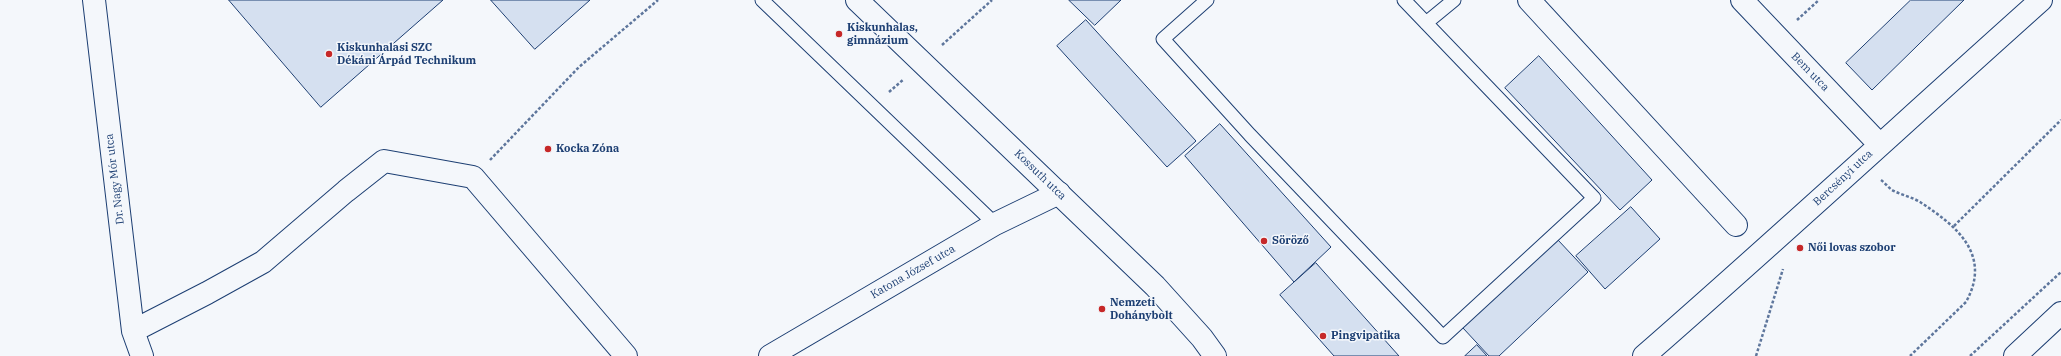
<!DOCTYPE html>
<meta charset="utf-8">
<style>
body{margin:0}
canvas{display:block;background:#f4f7fb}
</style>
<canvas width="2061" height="356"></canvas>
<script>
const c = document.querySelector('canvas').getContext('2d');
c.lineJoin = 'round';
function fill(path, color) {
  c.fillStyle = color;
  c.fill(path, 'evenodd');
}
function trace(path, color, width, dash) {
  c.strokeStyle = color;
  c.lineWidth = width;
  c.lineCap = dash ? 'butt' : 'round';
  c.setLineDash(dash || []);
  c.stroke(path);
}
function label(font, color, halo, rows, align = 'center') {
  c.font = font + ' "IBM Plex Serif",serif';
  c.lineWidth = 3;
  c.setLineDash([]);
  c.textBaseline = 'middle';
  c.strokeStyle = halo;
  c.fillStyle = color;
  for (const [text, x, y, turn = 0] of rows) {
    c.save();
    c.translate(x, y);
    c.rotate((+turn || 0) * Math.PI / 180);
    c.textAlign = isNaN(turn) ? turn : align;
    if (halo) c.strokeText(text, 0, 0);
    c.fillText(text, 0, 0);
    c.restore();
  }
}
const building = new Path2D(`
 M229 0H443L321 107Z
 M491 0H590L535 49Z
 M1069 0H1121L1095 25Z
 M1911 0H1964L1872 90 1846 63Z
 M1086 20 1196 141 1167 167 1057 46Z
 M1539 56 1652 180 1620 210 1505 88Z
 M1220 124 1331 247 1294 282 1185 156Z
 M1631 207 1660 239 1605 289 1576 256Z
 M1558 240 1588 272 1499 356H1489L1463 328Z
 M1316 263 1399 356H1334L1280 295Z
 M1477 345 1487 356H1465Z`);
const path = new Path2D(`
 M1797 20 1819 0
 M942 45 992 0
 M889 92 904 79
 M490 160 579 67 658 0
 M1881 180C1885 183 1888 187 1892 190 1901 195 1912 197 1920 202 1957 226 1992 255 1966 302L1910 356
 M1954 226 2061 120
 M1756 356 1783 269
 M1970 356 2061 272`);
const lane = new Path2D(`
 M762 0 995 224
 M1207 0 1163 39 1250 135 1443 337 1594 198 1404 0
 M1426 23 1454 0`);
const street = new Path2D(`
 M94 0 133 331 142 356
 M1529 0 1736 225
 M1742 0 1879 144
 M133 331 207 293 263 262 346 191 384 161 473 177 626 356
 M770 356 995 224 1059 193
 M1644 356C1778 239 1909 118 2041 0`);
const secondary = new Path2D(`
 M857 0 1155 286 1202 338 1215 356`);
const primary = new Path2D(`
 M2015 356 2061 313`);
const markers = [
 [839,34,4,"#c62828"],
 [329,54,4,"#c62828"],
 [548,149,4,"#c62828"],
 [1264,241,4,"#c62828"],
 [1800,248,4,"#c62828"],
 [1102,309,4,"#c62828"],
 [1323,336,4,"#c62828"]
];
const poiNames = [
 ["Kiskunhalas,",847,28],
 ["gimnázium",847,41],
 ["Kiskunhalasi SZC",337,48],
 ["Dékáni Árpád Technikum",337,61],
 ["Kocka Zóna",556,149],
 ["Söröző",1272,241],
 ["Női lovas szobor",1808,248],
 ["Nemzeti",1110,303],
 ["Dohánybolt",1110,316],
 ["Pingvipatika",1331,336]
];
const streetNames = [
 ["Bem utca",1810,72,46],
 ["Kossuth utca",1040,175,44],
 ["Bercsényi utca",1843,178,-43],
 ["Dr. Nagy Mór utca",115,179,-97],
 ["Katona József utca",913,272,-30]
];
fill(building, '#d5e0f0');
trace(building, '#1d3f73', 1);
trace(lane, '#1d3f73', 15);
trace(street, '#1d3f73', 24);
trace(secondary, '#1d3f73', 24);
trace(primary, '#1d3f73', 24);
trace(path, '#5e769c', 2.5, [3, 2]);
trace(lane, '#f4f7fb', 13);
trace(street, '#f4f7fb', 22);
trace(secondary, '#f4f7fb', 22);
trace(primary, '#f4f7fb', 22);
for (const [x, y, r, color] of markers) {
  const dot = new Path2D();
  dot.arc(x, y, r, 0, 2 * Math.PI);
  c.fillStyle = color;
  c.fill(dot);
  trace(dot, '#f4f7fb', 1.5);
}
label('bold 11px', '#1d3f73', '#f4f7fb', poiNames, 'left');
label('11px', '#1d3f73', '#f4f7fb', streetNames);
</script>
